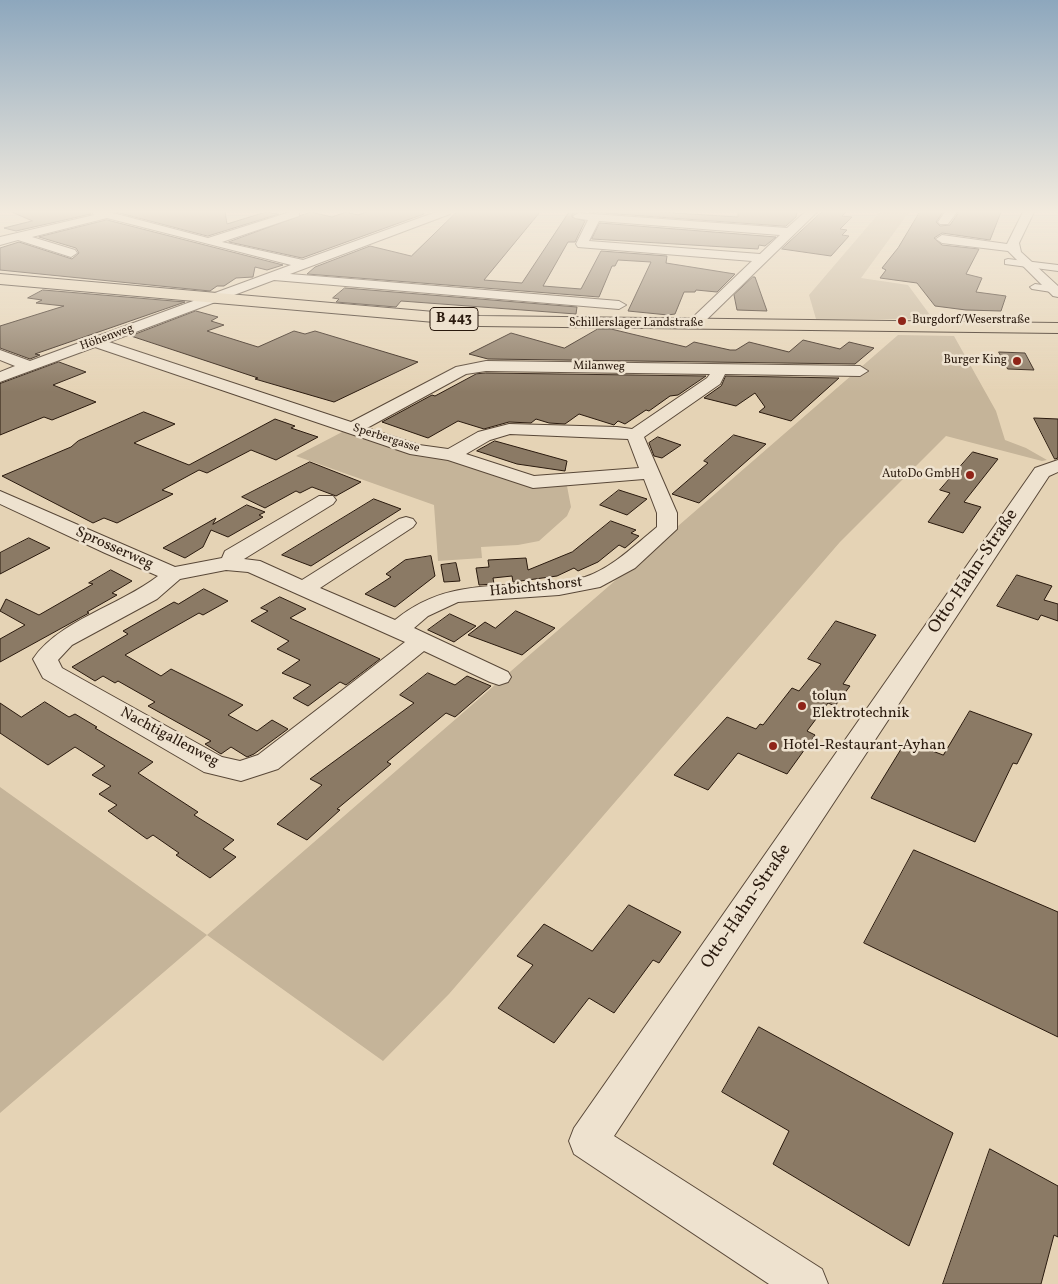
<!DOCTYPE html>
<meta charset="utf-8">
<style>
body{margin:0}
canvas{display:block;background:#e5d3b5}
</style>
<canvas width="1058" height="1284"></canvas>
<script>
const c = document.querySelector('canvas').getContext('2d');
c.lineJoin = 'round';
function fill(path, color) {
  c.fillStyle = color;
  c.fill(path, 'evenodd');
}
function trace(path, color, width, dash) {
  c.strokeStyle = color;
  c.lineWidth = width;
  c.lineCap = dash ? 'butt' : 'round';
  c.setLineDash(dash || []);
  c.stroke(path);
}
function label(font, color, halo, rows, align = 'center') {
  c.font = font + ' Vollkorn,serif';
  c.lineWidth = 5;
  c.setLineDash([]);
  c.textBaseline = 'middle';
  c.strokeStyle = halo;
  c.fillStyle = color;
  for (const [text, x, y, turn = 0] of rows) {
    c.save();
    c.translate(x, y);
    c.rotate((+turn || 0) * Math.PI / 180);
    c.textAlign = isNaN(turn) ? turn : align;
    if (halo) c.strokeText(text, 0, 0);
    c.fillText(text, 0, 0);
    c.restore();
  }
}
const green = new Path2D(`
 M880 212H909L861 278 908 285 933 319H816L809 295Z
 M898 335 954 336 996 411 1005 440 1026 448 1047 460 1042 461 946 436 840 542 449 994 383 1061 207 935 0 1113V787L207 935Z
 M346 430 536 486H567L571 507 567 516 539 541 518 545 481 547 482 558 438 561 434 505 296 456Z`);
const building = new Path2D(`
 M12 212H90L91 214 16 231 4 228 32 221Z
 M116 212H225L227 224 266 212 279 214 208 236Z
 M311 212 332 217 346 212 358 215 366 212H424V214L302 258 229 242Z
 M457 212H540L484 280 522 283 569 212H577L572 214V217L585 221 575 242H568L543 286 581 289 601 251 667 256 666 263 735 274 717 292 696 290 695 292H684L675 314 668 315 628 311 651 262 618 260 615 266H612L599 297 307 274 315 267 370 246 411 256Z
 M589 212H660L738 217V212H797L796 217 786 226Z
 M822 212H846L842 216 852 217 840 229 847 230 842 235 849 236 831 256 782 249Z
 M920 212H943L936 222 940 226 950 225 959 212H1001L990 240 942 233 934 238 942 245 979 249 966 274 982 278 976 292 1006 296 1001 311 966 310 935 306 917 283 880 278 886 270 882 268 898 248Z
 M107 220 283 265 267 270 255 267 253 277 236 278 224 286H217L210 291 0 270V248L19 242 72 259 79 253 76 248 39 237Z
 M600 223 776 237 765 246 759 245 758 249 592 239Z
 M753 277H755L767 311 737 310 734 295Z
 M345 288 577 307 576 314 401 301 396 307 336 302 339 299 333 298Z
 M43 290 185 302 35 354 40 355 30 359 0 348V326L64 306 36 303 42 300 28 298Z
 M196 311 218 317 211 321 224 325 207 331 258 347 294 331 305 334 315 331 418 362 334 402 255 379 258 378 131 336Z
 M598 329H611L686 347 694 342 730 350H736L749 342 789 352 803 340 840 349 849 342 874 348 855 364 488 359 469 354 511 333 564 348Z
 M999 352 1025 353 1034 370 1008 369Z
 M59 362 86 372 53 385 96 402 52 420 44 417 0 435V384Z
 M486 373 706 376 678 395 670 396 649 411 646 410 625 424 618 421 614 425 579 414 565 424 549 423 536 419 531 423 509 422 484 429 458 421 428 438 382 422 432 395 435 396 476 374Z
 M726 376 839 378 791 421 759 412 765 407 755 393 736 406 704 398 721 386Z
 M144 412 175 424 134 443 189 465 275 419 295 426 291 428 318 437 276 460 251 450 207 473 199 470 162 490 173 494 117 523 104 518 93 523 2 476 71 447 78 441Z
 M1034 418 1058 419V458L1055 459Z
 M734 435 766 444 699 503 672 494 708 463 704 461Z
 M658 437 681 445 662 458 654 456 649 443Z
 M495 441 567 461 565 471 517 464 477 451Z
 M973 452 998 459 964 502 981 507 963 533 928 522 950 493 940 490Z
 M310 462 361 482 336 496 312 487 300 493 296 491 265 508 242 497Z
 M619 490 647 499 627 515 600 505Z
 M374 499 401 509 311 566 282 555Z
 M247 505 265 512 259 515 263 517 228 537 211 530 203 547 185 558 163 548 216 518 213 524Z
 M611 521 636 530 631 533 639 536 625 548 619 545 598 562 578 571 574 568 557 576 513 582 512 576 493 578 494 584 479 585 476 568 489 567 488 560 526 558 528 570 572 552Z
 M29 538 50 548 0 574V553Z
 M431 556 435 576 395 607 365 594 391 577 386 574 405 560Z
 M456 563 460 581 444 582 441 565Z
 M111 570 132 581 112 593 117 595 87 612 89 613 0 662V639L25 625 0 611 6 599 39 615 93 584 89 583Z
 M1017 575 1052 586 1044 600 1058 604V621L1041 615 1038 620 997 606Z
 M204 589 228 601 203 615 199 613 125 655 161 676 171 669 243 705 228 715 257 731 272 720 288 729 254 754 247 757 231 747 221 754 205 744 211 741 148 706 155 702 118 681 115 683 103 676 95 681 72 667 128 634 123 631 174 602 178 604Z
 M280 597 306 609 290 618 380 659 346 685 340 682 308 706 293 698 311 685 282 673 300 660 277 649 289 641 251 621 268 611 261 608Z
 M516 611 555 628 522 655 468 635 485 622 495 628Z
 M450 614 476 626 454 642 428 630Z
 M836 621 876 635 843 684 850 686 835 706 828 703 807 731 815 735 787 774 738 753 708 790 674 775 727 717 756 729 760 724 763 725 792 688 799 691 821 664 808 659Z
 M428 673 455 685 467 676 491 686 455 717 446 713 387 762 391 764 337 809 340 810 307 840 277 824 322 785 310 779 414 703 400 695Z
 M45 702 69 717 75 714 97 727 95 728 153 762 138 773 198 812 194 815 234 840 223 849 236 857 210 878 176 855 179 853 153 835 147 839 108 811 117 805 99 794 111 786 92 775 105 766 75 747 48 765 0 733V703L21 717Z
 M970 711 1032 734 1017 764 1013 763 975 842 871 798 906 741 943 755Z
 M914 850 1058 912V1037L864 943Z
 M629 905 681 932 659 963 653 960 614 1013 589 998 554 1043 498 1008 533 965 517 956 544 924 592 951Z
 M759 1027 953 1133 909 1246 773 1164 789 1131 722 1092Z
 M990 1149 1058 1186V1237L1054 1235 1041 1284H943Z`);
const pedestrian = new Path2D(`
 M1008 259 1058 265V271L1005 264V260Z
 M1035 284 1058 287V293L1032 289 1030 287Z`);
const minor = new Path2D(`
 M92 212H109L208 238 290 212H299V216L222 242 303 260 436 212H451L450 214 290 274 619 301 626 305 619 309 274 280 109 342 351 422 456 367 486 361 860 366 868 371 860 376 725 374 720 384 644 437 677 513V529L635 568 600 587 559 595 458 602 428 616 414 628 508 672 511 677 508 682 499 685 490 682 424 651 278 769 241 781 204 772 43 678 33 659C58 621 121 605 158 576L105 553 0 504V491L175 567 222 558 225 551 319 496H333L336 500 333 504 244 559 260 561 302 580 399 519 406 517 413 519 416 523 413 527 320 588 395 620C440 583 485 587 539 583 554 582 570 581 585 577 612 568 635 545 657 527V513L644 479 533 488 448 460 410 454 95 347 0 382V372L15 366 0 360V350L30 361 291 265 107 218 32 237 75 250 77 253 71 257 18 240 0 245V237L94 215ZM486 371 710 374 707 378 632 429 617 427 509 424 478 432 448 449 419 445 367 428 466 374ZM510 434 628 439 639 468 534 476 466 454 490 440ZM226 570 248 572 405 642 258 755 240 761 222 757 62 668 58 660 72 645 157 599 180 579Z
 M805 212H817L699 327 694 328 687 324 689 321 752 261 578 247 576 244 588 220 575 218 573 216 579 213 787 228ZM599 221 780 235 760 254 589 241Z
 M945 212H957L948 224H940L938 222Z
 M1023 212H1034L1019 243 1021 252 1058 286V297L1053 296 1008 251 942 243 936 239 942 235 1007 244Z
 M1058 460V472L1049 476 614 1136 822 1269 828 1284H769L574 1154 569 1141 574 1128 1035 468Z`);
const primary = new Path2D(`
 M0 274 480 316 1058 323V333L480 326 0 284Z`);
const markers = [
 [902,321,5,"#8f2418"],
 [1017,361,5,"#8f2418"],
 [970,475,5,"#8f2418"],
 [802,706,5,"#8f2418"],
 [773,746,5,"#8f2418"]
];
const farPoinames = [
 ["Burgdorf/Weserstraße",912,321,"left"],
 ["Burger King",1007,361],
 ["AutoDo GmbH",960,475]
];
const farStreetnames = [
 ["Schillerslager Landstraße",636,324],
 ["Höhenweg",107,338,-20],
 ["Milanweg",599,367,1],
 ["Sperbergasse",386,439,18]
];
const shields = [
 [454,319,48]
];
const shieldNames = [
 ["B 443",454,319]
];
const streetNames = [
 ["Sprosserweg",114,549,24],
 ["Habichtshorst",536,588,-6],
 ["Nachtigallenweg",169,738,28]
];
const poiNames = [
 ["tolun",812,697],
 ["Elektrotechnik",812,714],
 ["Hotel-Restaurant-Ayhan",783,746]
];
const nearStreetnames = [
 ["Otto-Hahn-Straße",974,572,-56],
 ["Otto-Hahn-Straße",747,907,-56]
];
fill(green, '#c5b499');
fill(building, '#8b7a65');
trace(building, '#2a1a0e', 1);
trace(pedestrian, '#594838', 2);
trace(minor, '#594838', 2);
trace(primary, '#2a1a0e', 2);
fill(pedestrian, '#eee2cf');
fill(minor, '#eee2cf');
fill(primary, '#e5d3b5');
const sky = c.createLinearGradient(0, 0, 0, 392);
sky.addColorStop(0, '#8da7bd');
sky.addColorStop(0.54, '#f3ebde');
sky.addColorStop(1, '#f3ebde00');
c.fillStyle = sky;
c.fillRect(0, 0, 1058, 392);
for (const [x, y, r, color] of markers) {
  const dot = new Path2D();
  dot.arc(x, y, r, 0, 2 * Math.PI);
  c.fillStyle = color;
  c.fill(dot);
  trace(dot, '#eee2cf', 2);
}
label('12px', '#2a1a0e', '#eee2cf', farPoinames, 'right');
label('12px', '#2a1a0e', '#eee2cf', farStreetnames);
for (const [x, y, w] of shields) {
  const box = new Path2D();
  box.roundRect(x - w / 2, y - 11.5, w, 23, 4);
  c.fillStyle = '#eee2cf';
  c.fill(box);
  trace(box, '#2a1a0e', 1);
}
label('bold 14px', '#2a1a0e', null, shieldNames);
label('15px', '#2a1a0e', '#eee2cf', streetNames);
label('15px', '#2a1a0e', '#eee2cf', poiNames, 'left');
label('18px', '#2a1a0e', '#eee2cf', nearStreetnames);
</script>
